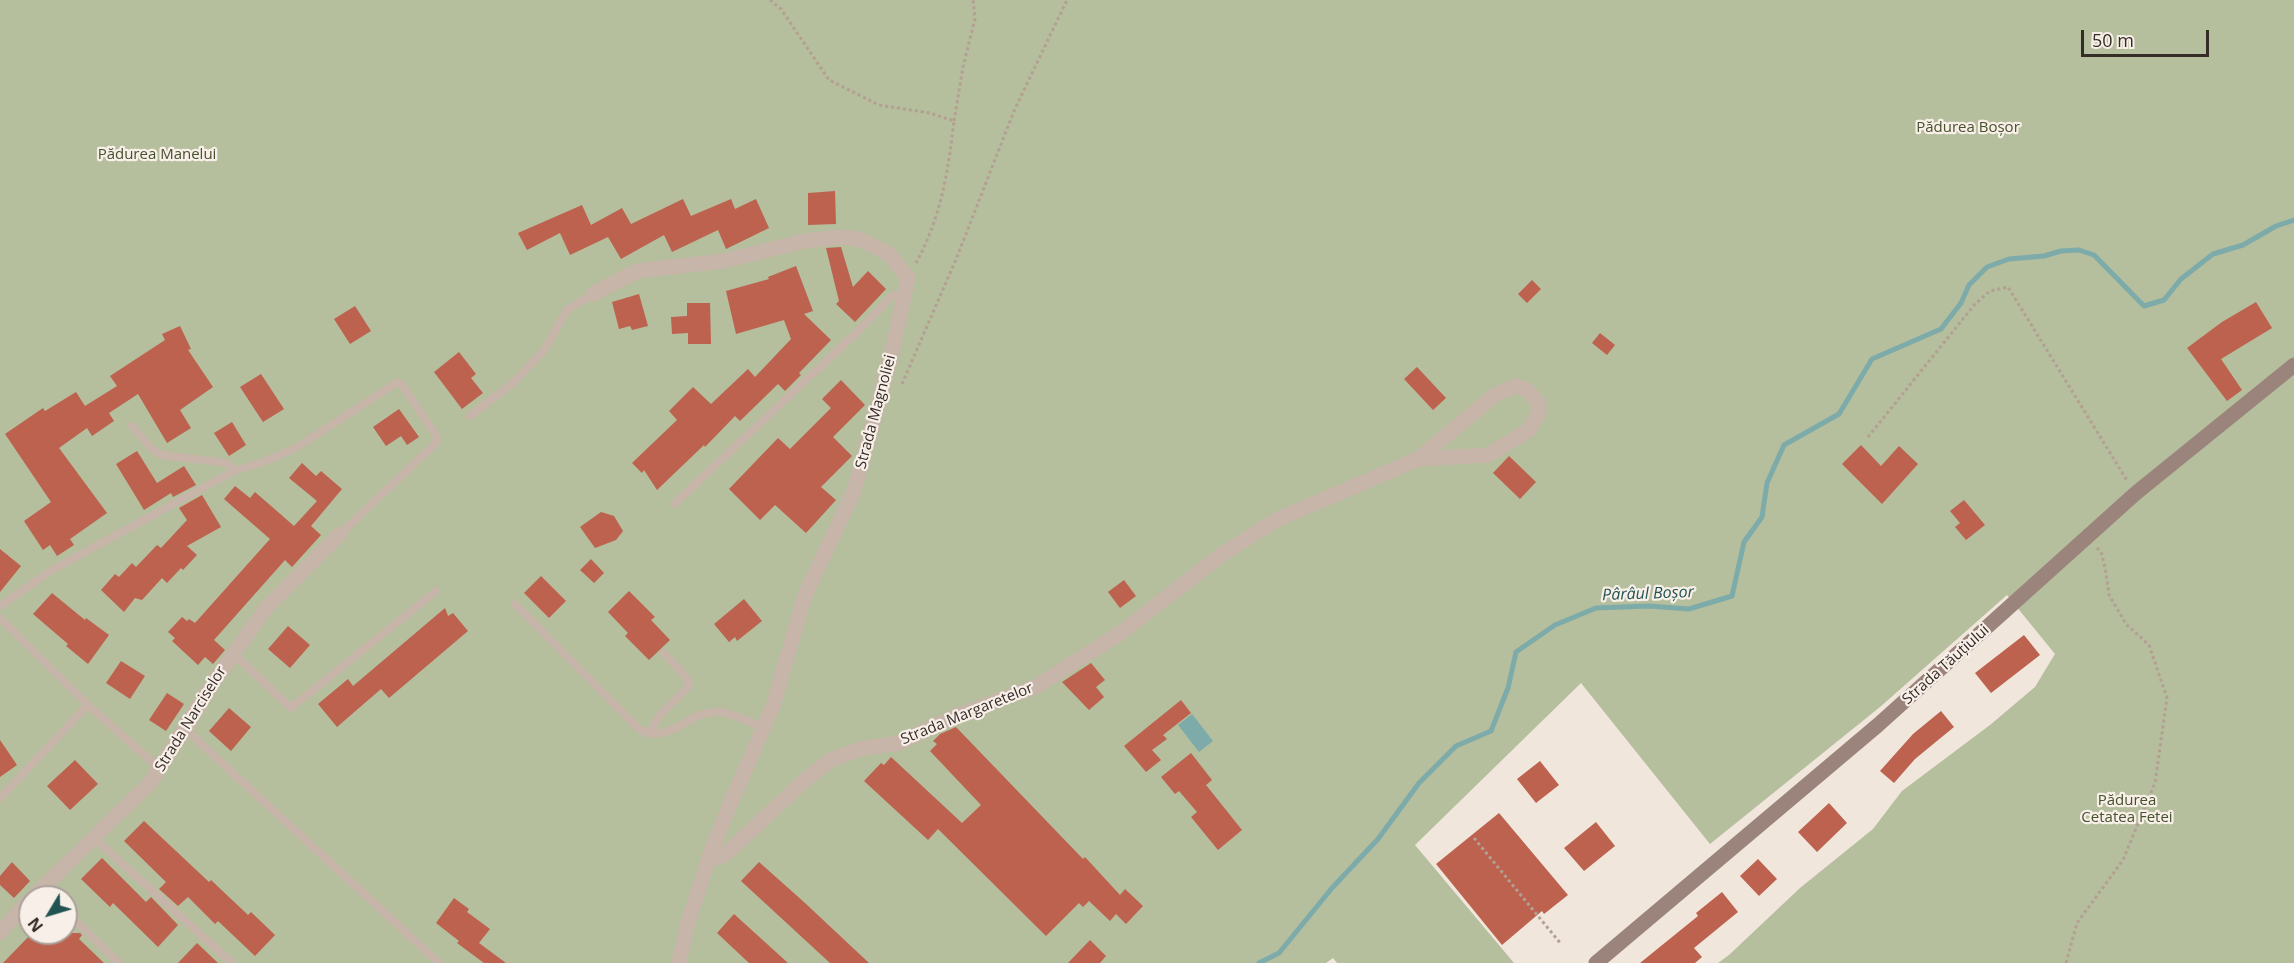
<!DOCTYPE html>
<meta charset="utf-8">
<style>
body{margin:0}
#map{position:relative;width:2294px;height:963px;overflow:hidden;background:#f0e6dc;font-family:"Open Sans",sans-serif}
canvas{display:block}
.north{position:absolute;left:18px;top:885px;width:60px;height:60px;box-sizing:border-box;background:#f8f0e8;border:2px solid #aaa29b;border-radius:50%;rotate:232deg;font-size:16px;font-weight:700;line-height:24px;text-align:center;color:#352c28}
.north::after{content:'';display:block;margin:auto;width:21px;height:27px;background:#215353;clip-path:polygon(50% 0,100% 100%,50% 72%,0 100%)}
.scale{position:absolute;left:2081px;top:30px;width:128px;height:27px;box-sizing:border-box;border:3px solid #352c28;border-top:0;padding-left:8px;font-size:18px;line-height:21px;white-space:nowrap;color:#352c28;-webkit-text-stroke:4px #f8f0e8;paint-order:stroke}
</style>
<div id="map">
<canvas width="2294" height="963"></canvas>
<div class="north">N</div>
<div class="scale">50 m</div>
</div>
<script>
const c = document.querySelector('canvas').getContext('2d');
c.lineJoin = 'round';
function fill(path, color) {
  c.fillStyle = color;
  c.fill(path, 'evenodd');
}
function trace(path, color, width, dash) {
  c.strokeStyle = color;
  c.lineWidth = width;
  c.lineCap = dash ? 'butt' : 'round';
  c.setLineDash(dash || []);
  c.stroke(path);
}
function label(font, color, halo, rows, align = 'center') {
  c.font = font + ' "Open Sans",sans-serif';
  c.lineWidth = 4.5;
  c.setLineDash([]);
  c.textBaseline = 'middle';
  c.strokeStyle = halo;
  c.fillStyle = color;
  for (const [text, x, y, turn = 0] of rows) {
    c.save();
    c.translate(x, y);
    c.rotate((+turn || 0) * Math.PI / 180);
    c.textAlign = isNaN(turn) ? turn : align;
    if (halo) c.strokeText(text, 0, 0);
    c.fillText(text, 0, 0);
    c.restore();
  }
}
const green = new Path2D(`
 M0 0H2294V963H1718L1729 955 1800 888 1873 829 1902 791 1990 725 2035 687 2055 654 2007 595 1880 707 1710 844 1581 683 1415 845 1514 963H1337L1333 958 1326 963H0ZM30 897H66V933H30Z`);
const water = new Path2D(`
 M1192 714 1213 741 1199 752 1178 725Z`);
const stream = new Path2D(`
 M1259 963 1279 953 1332 888 1378 839 1419 783 1456 746 1491 731 1508 688 1516 652 1555 625 1596 608 1649 606 1689 609 1732 596 1744 542 1762 517 1767 483 1784 445 1839 414 1872 359 1941 329 1961 303 1969 285 1987 267 2009 259 2044 256 2061 251 2079 250 2094 255 2144 306 2164 300 2181 279 2213 254 2243 245 2276 226 2294 220`);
const building = new Path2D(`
 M835 191 836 224 808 225V193Z
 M683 199 691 216 731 199 735 209 756 199 769 228 726 249 718 230 672 252 664 235 621 259 608 237 570 255 560 233 527 250 518 233 582 205 591 225 622 208 631 224Z
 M841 247 853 287 868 271 886 289 855 322 836 304 839 301 826 248Z
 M796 266 813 311 804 314 831 340 799 373 801 375 785 391 778 384 740 421 735 416 705 447 704 445 657 490 644 470 642 473 632 463 677 420 669 411 693 387 711 404 748 369 755 377 791 339 784 320 736 334 726 291 769 279 768 277Z
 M1532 280 1541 289 1527 303 1518 294Z
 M639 294 648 326 632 330 630 326 619 329 612 302Z
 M2256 302 2272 328 2221 359 2242 390 2227 401 2187 348 2222 322Z
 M687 303H710L711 344H688V333L672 334 671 317 687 316Z
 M355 306 371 331 350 344 334 319Z
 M180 326 191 349 188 350 213 387 180 410 191 428 167 443 138 394 109 413 114 421 92 436 87 428 59 448 107 513 70 539 74 545 57 556 50 545 43 550 24 521 51 502 5 434 43 408 45 411 76 392 85 406 117 386 110 376 165 340 162 334Z
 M1600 333 1615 345 1607 355 1592 343Z
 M459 352 476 374 471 378 483 393 462 409 434 372Z
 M1417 367 1446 398 1433 410 1404 379Z
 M261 374 284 409 263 422 240 387Z
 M841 380 865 405 833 437 852 456 821 487 836 500 806 533 775 505 760 520 729 489 778 438 790 449 831 408 822 399Z
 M399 409 419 437 407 445 401 436 386 446 373 427Z
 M232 422 246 445 229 456 214 433Z
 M1861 445 1881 466 1899 446 1918 464 1882 504 1842 464Z
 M137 451 157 483 184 466 196 485 173 497 171 493 144 510 116 464Z
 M1509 456 1536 482 1520 499 1493 473Z
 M302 463 316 476 321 471 342 489 311 526 321 535 292 567 285 560 214 640 225 650 213 664 205 657 198 665 172 641 175 638 168 632 182 617 187 621 189 619 195 623 270 539 224 499 235 486 250 498 255 492 294 526 317 501 289 478Z
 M202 495 221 527 187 546 197 555 183 570 181 568 167 583 162 578 142 600 135 598 124 612 101 590 115 574 119 577 132 563 136 567 157 545 161 548 187 520 179 508Z
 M1964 500 1985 525 1966 540 1955 527 1960 523 1950 511Z
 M601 512 614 516 623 531 616 540 595 548 580 527Z
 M0 549 21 566 0 592Z
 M591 559 604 573 594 583 580 570Z
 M541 576 566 601 549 618 524 593Z
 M1124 580 1136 596 1120 608 1108 592Z
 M629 591 655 617 651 620 670 640 649 660 625 636 628 633 608 612Z
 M52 593 85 620 86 618 109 635 88 664 66 646 68 644 33 614Z
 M744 599 762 621 737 641 735 637 729 642 714 624Z
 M445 608 448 616 453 613 468 631 389 698 381 689 337 727 318 704 348 679 353 686Z
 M288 626 310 645 290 668 268 649Z
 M2024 635 2040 655 1991 693 1975 673Z
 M121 661 145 676 130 699 106 683Z
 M1091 663 1105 680 1096 687 1104 697 1089 710 1062 682Z
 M167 693 184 704 166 731 149 720Z
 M1181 700 1191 713 1163 735 1167 739 1152 750 1161 760 1146 772 1124 746Z
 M229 708 251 727 231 751 209 731Z
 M1941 711 1954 727 1915 759 1894 783 1880 771 1913 734Z
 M956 727 1083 859 1085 857 1120 895 1125 889 1143 906 1126 924 1116 914 1110 921 1089 901 1083 907 1079 903 1046 936 938 829 928 840 864 781 881 763 884 765 891 757 962 823 981 805 930 751 937 744 933 741 940 734Z
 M0 740 17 765 0 777Z
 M1191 753 1212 780 1206 785 1242 830 1218 850 1191 817 1197 812 1179 791 1175 794 1161 777Z
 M75 760 98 784 70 810 47 786Z
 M1540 761 1559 785 1536 803 1517 779Z
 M1829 803 1847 823 1817 852 1798 832Z
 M1499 813 1568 895 1544 914 1542 911 1502 945 1436 864Z
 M144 821 209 882 211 880 248 915 251 912 275 935 255 956 218 921 215 924 188 897 178 906 159 889 166 882 124 841Z
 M1596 822 1615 846 1584 871 1564 848Z
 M102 858 146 902 151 897 178 925 158 947 113 903 110 907 81 879Z
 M1758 859 1777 879 1759 896 1740 876Z
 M12 862 30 881 14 898 0 885V876Z
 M759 862 805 903 869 963H830L741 881Z
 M1722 892 1738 912 1694 948 1702 957 1695 963H1640L1698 916 1696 913Z
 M454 898 469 909 467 912 490 929 479 943 506 963H484L457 943 459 941 436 923Z
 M734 914 788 963H749L717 933Z
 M32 933H80L82 935 79 939 104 963H3Z
 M1090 940 1106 956 1100 963H1068Z
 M197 943 218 963H178Z`);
const path = new Path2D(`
 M770 0 781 9 829 80 879 105 930 113 954 121C948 173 941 217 916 263
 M954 121 963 67 975 19 973 0
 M902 384 957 257 1014 111 1067 0
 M1868 437 1975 304 1990 291 2008 287 2128 482
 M1474 838 1561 944
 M2066 963 2077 923 2123 860 2155 783 2167 698 2149 645 2126 624 2109 595 2105 567 2101 552 2096 547`);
const service = new Path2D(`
 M470 416 513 383 545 349 567 310 593 294
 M132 426 152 449 162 455 227 463 234 471
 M674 504 855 334 891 297 896 295 904 297
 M515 604 640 730C674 744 687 710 719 712 734 713 751 723 764 728
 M0 606 52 570 234 471 263 462 294 449 398 382 402 385 436 435 437 440 433 446 340 534
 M0 618 88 705 159 768
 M233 653 291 708 436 591
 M184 728 439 963
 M649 734 659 716 689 686 687 678 664 653
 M0 798 88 705
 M94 838 232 963
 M42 887 52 897
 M66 911 119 963`);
const minor = new Path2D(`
 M593 294 637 271 723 261 805 241 837 237 859 239 889 254 908 278 889 365 854 491 805 595 773 706 731 802 709 857 687 926 679 963
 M709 857 716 858 726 854 806 779 831 760 860 749 899 743 956 716 1037 686 1122 632 1221 555 1276 520 1418 459 1496 394 1517 386 1527 390 1538 402 1539 412 1529 430 1488 455 1418 459
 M33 897 151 782 215 680 266 608 340 534
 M0 932 30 900`);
const secondary = new Path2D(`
 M1596 963 1878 725 2136 493 2294 365`);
const parkNames = [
 ["Pădurea Boșor",1968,128],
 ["Pădurea Manelui",157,155],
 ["Pădurea",2127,801],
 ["Cetatea Fetei",2127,818]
];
const streetNames = [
 ["Strada Magnoliei",876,412,-75],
 ["Strada Tăuțiului",1946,665,-42],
 ["Strada Margaretelor",967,714,-22],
 ["Strada Narciselor",191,719,-58]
];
const waterNames = [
 ["Pârâul Boșor",1648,594,-2]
];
fill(green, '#b5be9d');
fill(water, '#7dabaa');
trace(stream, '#7dabaa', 5);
fill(building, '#bd624e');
trace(path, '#b39f93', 3, [3, 3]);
trace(service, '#c7b5a9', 8);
trace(minor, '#c7b5a9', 15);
trace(secondary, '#9b847b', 15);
label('15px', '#46512e', '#f8f0e8', parkNames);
label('15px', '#352c28', '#f8f0e8', streetNames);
label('italic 16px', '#215353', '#f8f0e8', waterNames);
</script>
